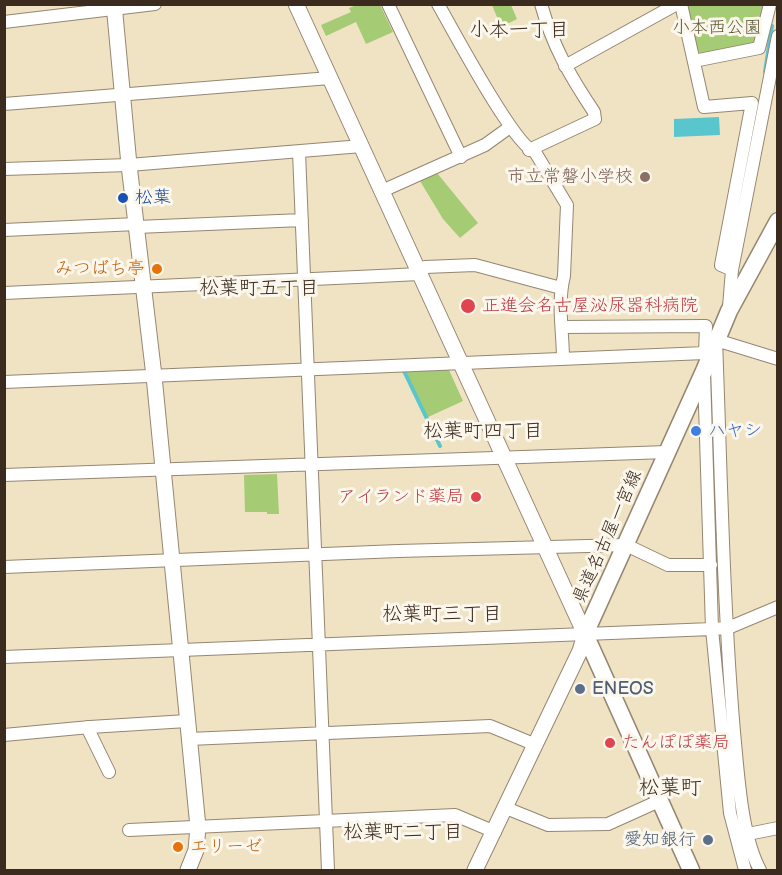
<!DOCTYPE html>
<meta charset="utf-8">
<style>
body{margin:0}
#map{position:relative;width:782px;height:875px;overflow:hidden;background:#efe3c4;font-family:"Balsamiq Sans",sans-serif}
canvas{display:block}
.frame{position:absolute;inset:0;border:6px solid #3b2a1e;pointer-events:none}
</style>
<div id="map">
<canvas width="782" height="875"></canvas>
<div class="frame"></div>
</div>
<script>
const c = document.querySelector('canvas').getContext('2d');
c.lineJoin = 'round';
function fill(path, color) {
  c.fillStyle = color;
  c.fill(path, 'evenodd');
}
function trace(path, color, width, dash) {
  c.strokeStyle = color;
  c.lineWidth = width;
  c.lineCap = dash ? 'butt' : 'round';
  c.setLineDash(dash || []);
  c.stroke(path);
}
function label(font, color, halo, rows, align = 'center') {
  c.font = font + ' "Balsamiq Sans","Klee One",sans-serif';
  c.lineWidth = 6;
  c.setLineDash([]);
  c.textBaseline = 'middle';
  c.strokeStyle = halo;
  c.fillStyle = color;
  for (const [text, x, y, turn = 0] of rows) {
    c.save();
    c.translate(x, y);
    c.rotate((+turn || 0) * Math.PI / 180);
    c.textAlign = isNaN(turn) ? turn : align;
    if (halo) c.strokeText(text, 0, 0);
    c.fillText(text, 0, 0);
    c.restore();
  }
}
const green = new Path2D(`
 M357 5H380L393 32 366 44 356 22 326 36 321 25 351 12 349 8Z
 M492 5H511L517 19 501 27Z
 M687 5H764L755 45 701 55 696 47Z
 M437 173 478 223 460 238 443 219 420 181Z
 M444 368 449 370 463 401 426 418 404 371Z
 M277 474 279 514H267V512H245L244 475Z`);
const water = new Path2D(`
 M719 117 720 135 674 137V119Z`);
const stream = new Path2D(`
 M765 72 772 26
 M404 371 440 446`);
const minor = new Path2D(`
 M388 4 461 157
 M438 4C453 30 514 146 535 152L567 205 564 276C557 304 563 332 563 359
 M681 4 704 107 752 103 721 265 732 270
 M4 22 155 4
 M694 61 759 48 770 4
 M565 66 677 4
 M4 104 330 78
 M529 150 595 119 594 112C570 76 553 47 541 4
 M299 152 328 870
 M4 169 129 165 362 146
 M382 191 485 145 510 127
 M137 227 302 220
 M4 230 137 224
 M4 293 379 276 419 274 425 267 475 265 561 288
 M729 307 732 270 778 36
 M563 327 706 326 705 353
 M704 374 712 629 730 813 745 870
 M4 382 705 353 710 355
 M4 475 667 452
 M4 567 398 551 626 545 668 565H711
 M4 657 712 629 728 628 778 607
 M87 727 109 772
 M4 735 90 727 187 721
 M189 739 490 726 536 745
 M506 808 548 825 608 824 659 801
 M129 830 455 815 495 832
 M748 834 778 828
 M760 870C741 835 738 772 734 732 723 602 721 470 716 340L778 359`);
const tertiary = new Path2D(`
 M114 4 129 165 154 376 198 827 196 850 188 870
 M296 4 585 634 580 651 475 870`);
const secondary = new Path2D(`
 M691 870 585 634 704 371 729 311 778 221`);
const markers = [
 [645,177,6,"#8d6e63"],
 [123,198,6,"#1a4fb4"],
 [157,269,6,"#e8710a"],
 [468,306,8,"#e0444e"],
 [696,431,6,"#3f7fe0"],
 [476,497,6,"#e0444e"],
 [580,689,6,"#5c6f8a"],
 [610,743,6,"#e0444e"],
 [708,840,6,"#5c6f8a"],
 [178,847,6,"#e8710a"]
];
const parkNames = [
 ["小本西公園",717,28]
];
const educationNames = [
 ["市立常磐小学校",633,177]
];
const transitNames = [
 ["松葉",135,198]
];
const foodNames = [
 ["みつばち亭",145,269],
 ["エリーゼ",190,847,"left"]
];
const healthNames = [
 ["正進会名古屋泌尿器科病院",482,306],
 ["アイランド薬局",464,497,"right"],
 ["たんぽぽ薬局",622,743]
];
const shopNames = [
 ["ハヤシ",708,431]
];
const streetNames = [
 ["県道名古屋一宮線",608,537,-66]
];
const serviceNames = [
 ["ENEOS",592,689],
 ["愛知銀行",696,840,"right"]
];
const neighbourhoodNames = [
 ["小本一丁目",519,31],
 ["松葉町五丁目",259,289],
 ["松葉町四丁目",483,432],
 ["松葉町三丁目",442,615],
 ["松葉町二丁目",403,833]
];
const quarterNames = [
 ["松葉町",670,789]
];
fill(green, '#a6cb75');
fill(water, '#59c6ce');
trace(stream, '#59c6ce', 4);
trace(minor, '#958671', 14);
trace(tertiary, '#958671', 17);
trace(secondary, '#958671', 19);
trace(minor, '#fff', 12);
trace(tertiary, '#fff', 15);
trace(secondary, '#fff', 16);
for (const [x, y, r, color] of markers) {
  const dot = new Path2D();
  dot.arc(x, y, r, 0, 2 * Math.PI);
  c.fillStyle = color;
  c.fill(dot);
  trace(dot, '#fbf7ec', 2);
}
label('18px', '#5b5a38', '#fbf7ec', parkNames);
label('18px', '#785e54', '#fbf7ec', educationNames, 'right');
label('18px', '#164399', '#fbf7ec', transitNames, 'left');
label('18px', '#c56008', '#fbf7ec', foodNames, 'right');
label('18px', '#be3a42', '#fbf7ec', healthNames, 'left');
label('18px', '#366cbe', '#fbf7ec', shopNames, 'left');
label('18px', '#3b2a1e', '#fbf7ec', streetNames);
label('18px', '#4e5e75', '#fbf7ec', serviceNames, 'left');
label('20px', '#3b2a1e', '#fbf7ec', neighbourhoodNames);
label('21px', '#3b2a1e', '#fbf7ec', quarterNames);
</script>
